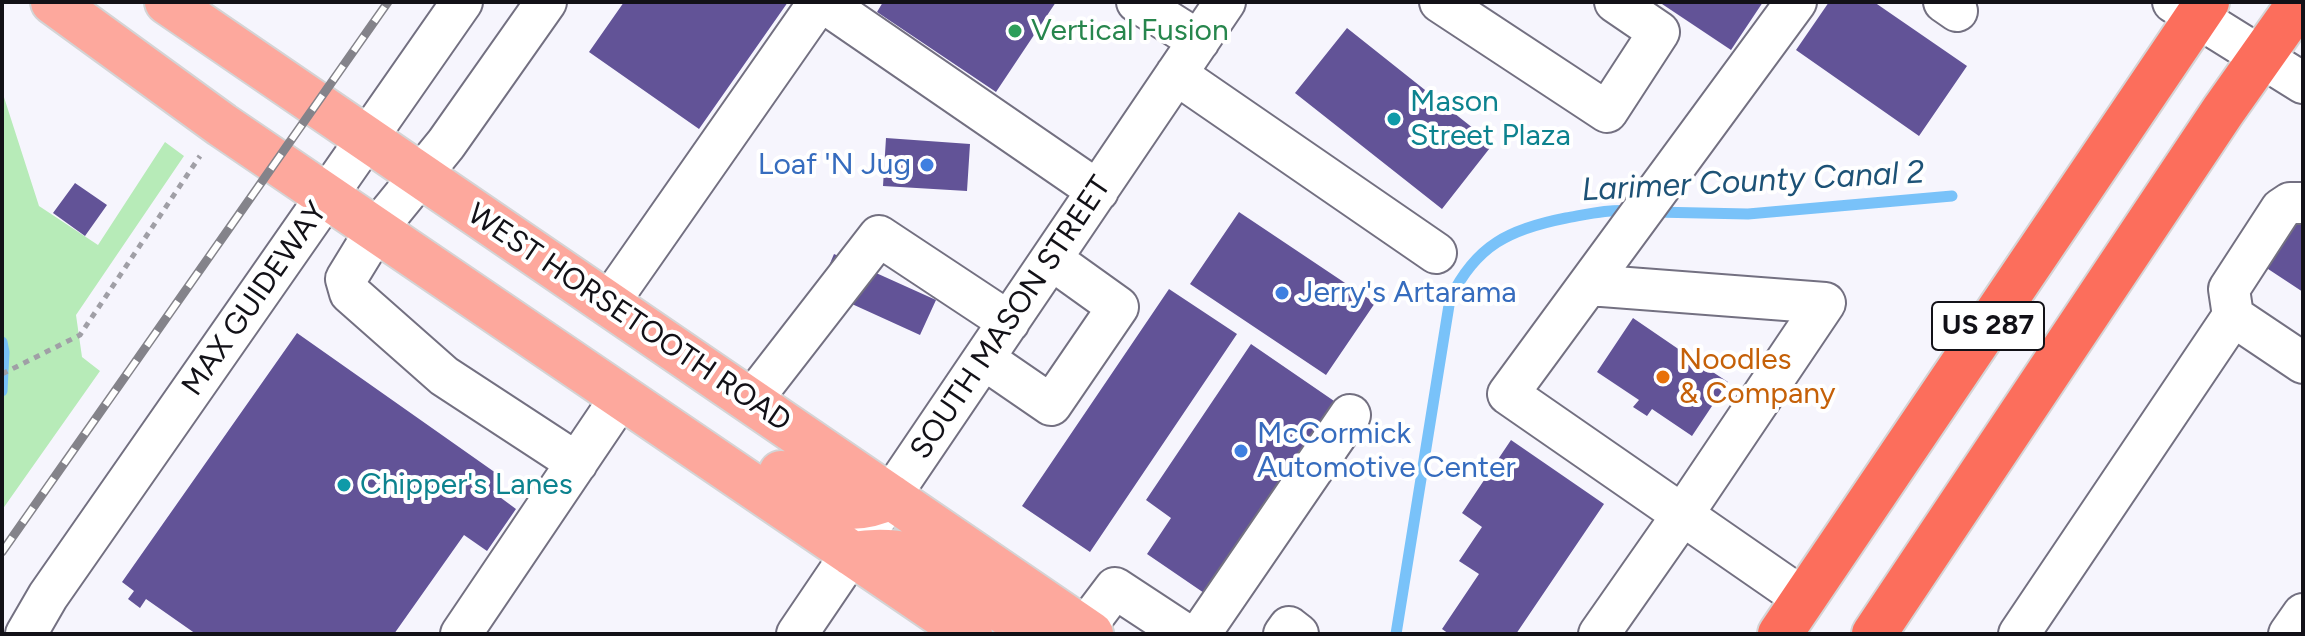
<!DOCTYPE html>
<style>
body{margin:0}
#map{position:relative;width:2305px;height:636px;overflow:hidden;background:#f6f5fd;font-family:Figtree,sans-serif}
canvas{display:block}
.frame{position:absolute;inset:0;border:4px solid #121117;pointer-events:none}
</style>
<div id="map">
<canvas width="2305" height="636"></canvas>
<div class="frame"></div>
</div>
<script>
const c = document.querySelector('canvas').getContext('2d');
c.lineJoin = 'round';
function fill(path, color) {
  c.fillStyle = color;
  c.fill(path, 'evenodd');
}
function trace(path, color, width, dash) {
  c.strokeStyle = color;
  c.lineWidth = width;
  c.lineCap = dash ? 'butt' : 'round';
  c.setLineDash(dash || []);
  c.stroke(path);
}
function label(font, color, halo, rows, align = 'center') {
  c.font = font + ' Figtree,sans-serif';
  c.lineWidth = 8;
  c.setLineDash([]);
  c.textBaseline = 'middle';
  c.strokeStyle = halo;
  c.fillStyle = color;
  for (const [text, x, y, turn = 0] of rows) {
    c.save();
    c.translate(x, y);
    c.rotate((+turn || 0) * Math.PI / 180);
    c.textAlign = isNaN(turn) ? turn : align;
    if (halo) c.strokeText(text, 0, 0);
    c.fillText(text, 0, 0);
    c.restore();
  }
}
const green = new Path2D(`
 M2 91 39 206 98 245 165 142 184 156 76 315 82 357 100 371 2 510Z`);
const stream = new Path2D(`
 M1654 212 1748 214 1952 196
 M2 342 4 352 2 391
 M1396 634 1450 299C1476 245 1510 229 1566 218 1589 214 1609 209 1633 211`);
const building = new Path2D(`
 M624 2H788L699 129 589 52Z
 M883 2H1056L996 92 877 12Z
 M1659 2H1763L1731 50Z
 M1829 2H1874L1967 66 1919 136 1796 50Z
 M1347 28 1493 144 1442 209 1295 93Z
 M886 138 970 144 967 191 883 186Z
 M75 183 107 205 85 236 53 213Z
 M1239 212 1375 303 1326 375 1190 284Z
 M2296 215 2303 219V292L2262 265Z
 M834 254 936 300 920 335 819 289Z
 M1169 289 1237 334 1090 552 1022 506Z
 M1633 318 1693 359 1699 351 1711 359 1705 367 1728 382 1692 436 1652 409 1647 416 1633 407 1639 400 1597 372Z
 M297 333 503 478 493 492 516 509 487 551 464 535 394 634H196L146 599 140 608 128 599 134 591 122 582Z
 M1251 344 1337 403 1207 595 1147 554 1171 518 1146 500Z
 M1511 440 1604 504 1516 634H1449L1442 629 1479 574 1459 561 1482 527 1462 513Z`);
const path = new Path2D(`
 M2 374 80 335 200 156`);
const minor = new Path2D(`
 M546 2 446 144 376 230 346 279 350 293 444 376 577 463
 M823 2 1098 191
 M1137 2 1199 41
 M1440 2 1607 112 1659 32 1615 2
 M1796 2 1508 394 1804 599
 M1944 2 1957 11
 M2173 2 2303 83
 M1176 74 1436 253
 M1589 285 1825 303 1683 514 1599 634
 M608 304 819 2
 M2233 316 2303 363
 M984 359 1051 405 1118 307 1051 259
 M751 401 879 236 1009 322
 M1084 629 1115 588 1185 634
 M26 634 48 596 462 2
 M461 634 621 397
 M797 634 1225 2
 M1200 634 1350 415
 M1284 634 1289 627 1298 634
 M2019 634 2233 316 2229 289 2281 209 2290 203H2303
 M2289 634 2303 614`);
const major = new Path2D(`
 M53 2 222 125 970 634
 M167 2 1091 634
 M781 473C821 499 843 520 891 497
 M852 554C871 551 889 550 908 555 948 565 1000 610 1035 634`);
const highway = new Path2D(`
 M1780 634 2207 2
 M1874 634 2223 111 2300 2`);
const rail = new Path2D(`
 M2 552 388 2`);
const markers = [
 [1015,31,8,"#2e9e5b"],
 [1394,119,8,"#0f9aa8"],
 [927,165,8,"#3f7fe0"],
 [1282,293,8,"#3f7fe0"],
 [1663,377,8,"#e8710a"],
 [1241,451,8,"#3f7fe0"],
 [344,485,8,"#0f9aa8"]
];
const shields = [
 [1988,326,112]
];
const shieldNames = [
 ["US 287",1988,326]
];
const leisureNames = [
 ["Vertical Fusion",1031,31]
];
const cultureNames = [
 ["Mason",1410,102],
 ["Street Plaza",1410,136],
 ["Chipper's Lanes",360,485]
];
const shopNames = [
 ["Loaf 'N Jug",911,165,"right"],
 ["Jerry's Artarama",1298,293],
 ["McCormick",1257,434],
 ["Automotive Center",1257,468]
];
const streetNames = [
 ["MAX GUIDEWAY",255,299,-55],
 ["WEST HORSETOOTH ROAD",629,318,34],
 ["SOUTH MASON STREET",1011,318,-56]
];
const foodNames = [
 ["Noodles",1679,360],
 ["& Company",1679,394]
];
const waterNames = [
 ["Larimer County Canal 2",1753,182,-3]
];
fill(green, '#b7ebb8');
trace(stream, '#79c2f9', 11);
fill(building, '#625397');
trace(minor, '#737081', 44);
trace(major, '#d4d4d5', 48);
trace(highway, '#d4d4d5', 48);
trace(path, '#a09fa6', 5, [6, 6]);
trace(minor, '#fff', 40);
trace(major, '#fda89d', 44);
trace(highway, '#fc6e5c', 44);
trace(rail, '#84838a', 9);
trace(rail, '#fff', 6, [18]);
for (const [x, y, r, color] of markers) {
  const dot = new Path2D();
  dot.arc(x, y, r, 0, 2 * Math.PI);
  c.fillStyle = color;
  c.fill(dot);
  trace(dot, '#fff', 3);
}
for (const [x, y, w] of shields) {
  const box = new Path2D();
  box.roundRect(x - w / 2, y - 24, w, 48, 6);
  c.fillStyle = '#fff';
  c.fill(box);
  trace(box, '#121117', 2);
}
label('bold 28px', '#121117', null, shieldNames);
label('30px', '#27864d', '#fff', leisureNames, 'left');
label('30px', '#0d838f', '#fff', cultureNames, 'left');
label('30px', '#366cbe', '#fff', shopNames, 'left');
label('30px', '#121117', '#fff', streetNames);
label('30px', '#c56008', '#fff', foodNames, 'left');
label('italic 32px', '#1d5276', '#fff', waterNames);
</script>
